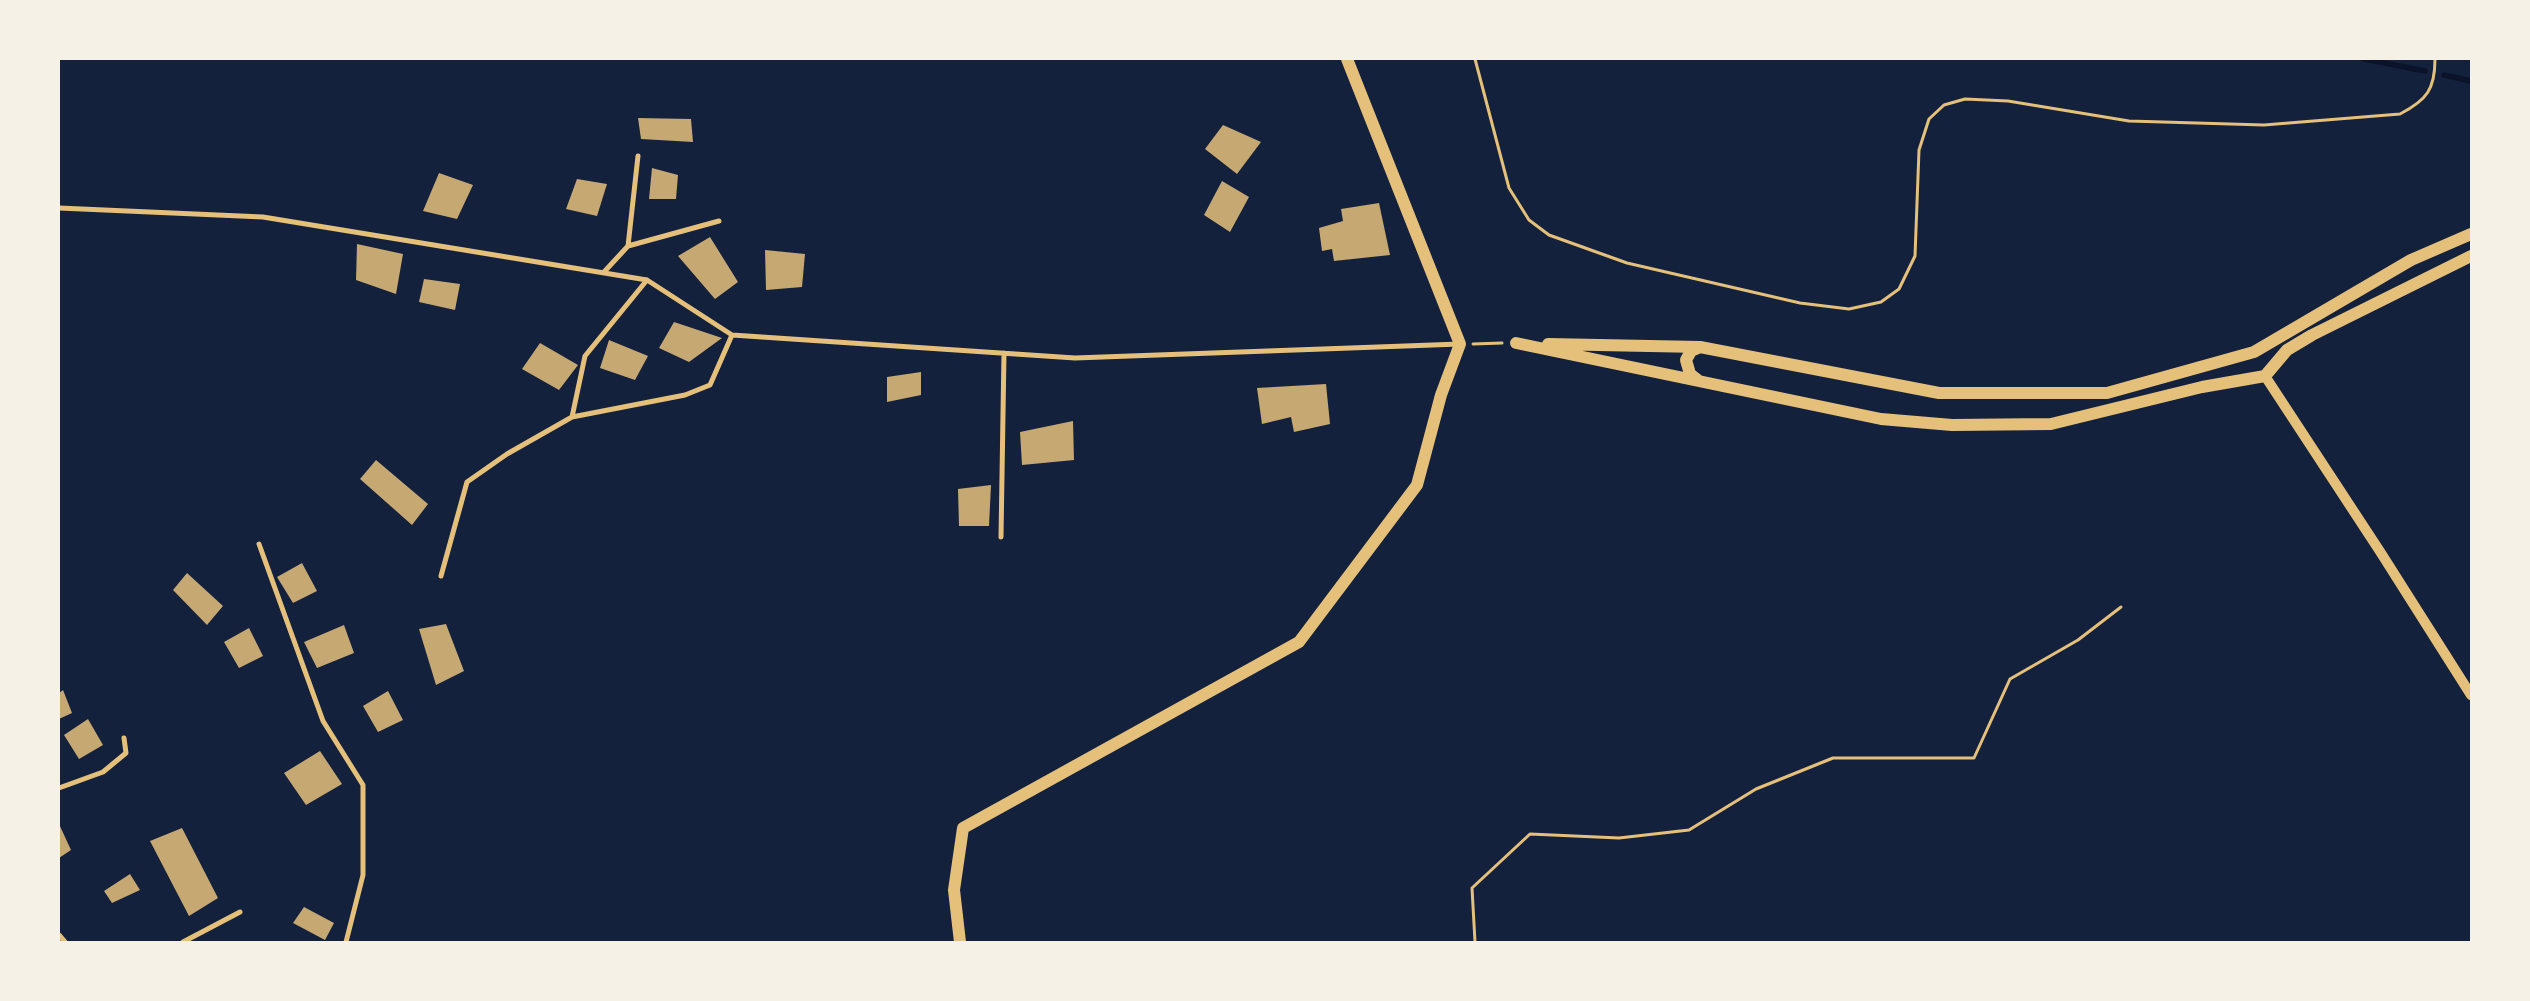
<!DOCTYPE html>
<style>
body{margin:0}
#map{position:relative;width:2530px;height:1001px;overflow:hidden;background:#14213d;font-family:"Fira Sans Condensed",sans-serif}
canvas{display:block}
.frame{position:absolute;inset:0;border:60px solid #f6f1e7;pointer-events:none}
</style>
<div id="map">
<canvas width="2530" height="1001"></canvas>
<div class="frame"></div>
</div>
<script>
const c = document.querySelector('canvas').getContext('2d');
c.lineJoin = 'round';
function trace(path, color, width, dash) {
  c.strokeStyle = color;
  c.lineWidth = width;
  c.lineCap = dash ? 'butt' : 'round';
  c.setLineDash(dash || []);
  c.stroke(path);
}
function fill(path, color) {
  c.fillStyle = color;
  c.fill(path, 'evenodd');
}
const stream = new Path2D(`
 M2364 59 2425 71
 M2444 75 2471 81`);
const building = new Path2D(`
 M638 118 691 119 693 142 641 139Z
 M1223 125 1261 142 1237 174 1205 149Z
 M652 168 678 175 676 199H649Z
 M439 173 473 185 457 219 423 211Z
 M577 179 607 184 597 216 566 209Z
 M1222 181 1249 197 1230 232 1204 215Z
 M1379 203 1390 255 1334 261 1332 249 1322 251 1319 228 1343 221 1341 209Z
 M710 237 738 282 715 299 678 256Z
 M357 244 403 254 396 294 356 280Z
 M765 250 805 254 802 287 766 290Z
 M424 279 460 284 455 310 419 302Z
 M674 322 722 338 689 362 659 348Z
 M609 340 648 356 635 380 600 368Z
 M540 343 578 365 559 390 522 369Z
 M921 372V395L887 402V377Z
 M1326 384 1330 424 1294 432 1291 417 1262 424 1257 388Z
 M1073 421 1074 460 1022 465 1020 432Z
 M376 460 428 504 412 525 360 479Z
 M991 485 989 526H959L958 489Z
 M302 563 317 591 293 603 277 577Z
 M187 573 223 606 207 625 173 590Z
 M446 624 464 671 436 685 419 629Z
 M344 625 354 653 317 668 304 642Z
 M249 628 263 656 239 668 224 642Z
 M63 690 72 713 59 719V693Z
 M388 691 403 720 378 732 363 706Z
 M88 719 103 745 79 759 64 735Z
 M320 751 342 784 306 805 284 773Z
 M59 824 71 850 59 858Z
 M182 828 218 898 189 916 150 841Z
 M130 874 140 890 112 903 104 891Z
 M304 907 334 923 325 940 293 923Z`);
const path = new Path2D(`
 M1475 59 1509 188 1529 220 1549 235 1627 263 1800 303 1849 309 1881 302 1899 289 1915 256 1919 150 1929 119 1944 105 1965 99 2008 101 2129 121 2264 125 2400 114C2427 100 2435 89 2435 59
 M1473 344 1502 343
 M1475 942 1472 888 1530 834 1619 838 1689 830 1756 789 1833 758H1974L2010 679 2078 640 2121 607`);
const minor = new Path2D(`
 M59 208 263 217 647 280 732 335 1075 358 1460 344
 M628 246 719 221
 M604 272 628 246 638 156
 M572 417 585 356 647 280
 M1001 537 1004 353
 M259 544 323 721 363 785V875L346 942
 M441 576 467 482 507 454 572 417 685 395 710 385 732 335
 M59 788 103 772 126 753 124 738
 M59 935 65 942
 M183 942 240 912`);
const secondary = new Path2D(`
 M2265 376 2381 553 2471 695`);
const primary = new Path2D(`
 M1516 343 1881 419 1952 425 2051 424 2202 387 2265 376 2287 350 2312 335 2471 256
 M1548 344 1700 347 1939 393H2107L2254 352 2411 260 2471 234
 M1699 381 1690 374 1686 360 1691 351 1700 347
 M960 942 954 890 963 828 1299 642 1417 485 1441 395 1460 344 1347 59`);
trace(stream, '#0b132b', 5.5);
fill(building, '#c6a872');
trace(path, '#e5c07b', 3);
trace(minor, '#e5c07b', 5);
trace(secondary, '#e5c07b', 10);
trace(primary, '#e5c07b', 12);
</script>
